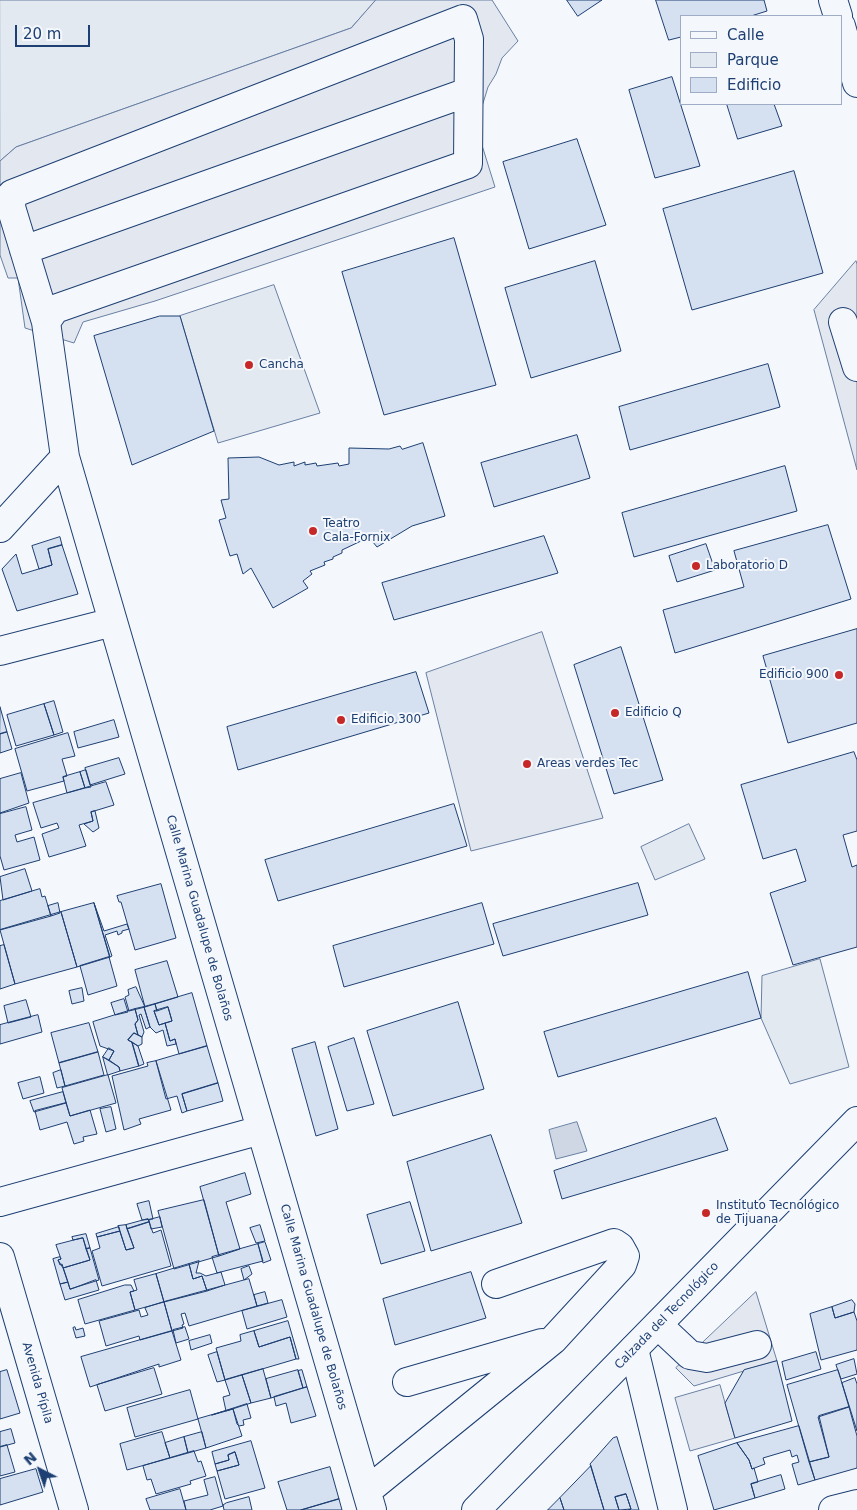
<!DOCTYPE html>
<meta charset="utf-8">
<style>
body{margin:0}
#map{position:relative;width:857px;height:1510px;overflow:hidden;background:#f4f7fb;font-family:"DejaVu Sans",sans-serif}
canvas{display:block}
.legend{position:absolute;left:680px;top:15px;width:162px;height:90px;box-sizing:border-box;background:#f4f7fb;border:1px solid #9eadc5;margin:0;padding:6px 9px;list-style:none;font-size:15px;color:#1d3f73}
.legend li{display:flex;align-items:center;gap:10px;height:25px}
.legend b{width:25px;border:1px solid #9eadc5}
.north{position:absolute;left:15px;top:1445px;width:50px;height:50px;-webkit-text-stroke:4px #f4f7fb;paint-order:stroke;rotate:319deg;font-size:14px;font-weight:700;line-height:20px;text-align:center;color:#1d3f73}
.north::after{content:'';display:block;margin:auto;width:18px;height:22px;background:#1d3f73;clip-path:polygon(50% 0,100% 100%,50% 72%,0 100%)}
.scale{position:absolute;left:15px;top:25px;width:75px;height:22px;box-sizing:border-box;border:2px solid #1d3f73;border-top:0;padding-left:6px;font-size:15px;line-height:18px;white-space:nowrap;color:#1d3f73;-webkit-text-stroke:4px #f4f7fb;paint-order:stroke}
</style>
<div id="map">
<canvas width="857" height="1510"></canvas>
<ul class="legend">
<li><b style="height:6px;background:#f4f7fb"></b>Calle</li>
<li><b style="height:14px;background:#e3e9f0"></b>Parque</li>
<li><b style="height:14px;background:#d5e0f0"></b>Edificio</li>
</ul>
<div class="north">N</div>
<div class="scale">20 m</div>
</div>
<script>
const c = document.querySelector('canvas').getContext('2d');
c.lineJoin = 'round';
function fill(path, color) {
  c.fillStyle = color;
  c.fill(path, 'evenodd');
}
function trace(path, color, width, dash) {
  c.strokeStyle = color;
  c.lineWidth = width;
  c.lineCap = dash ? 'butt' : 'round';
  c.setLineDash(dash || []);
  c.stroke(path);
}
function label(font, color, halo, rows, align = 'center') {
  c.font = font + ' "DejaVu Sans",sans-serif';
  c.lineWidth = 4;
  c.setLineDash([]);
  c.textBaseline = 'middle';
  c.strokeStyle = halo;
  c.fillStyle = color;
  for (const [text, x, y, turn = 0] of rows) {
    c.save();
    c.translate(x, y);
    c.rotate((+turn || 0) * Math.PI / 180);
    c.textAlign = isNaN(turn) ? turn : align;
    if (halo) c.strokeText(text, 0, 0);
    c.fillText(text, 0, 0);
    c.restore();
  }
}
const green = new Path2D(`
 M0 0H376L351 28 16 147 0 161Z
 M274 285 320 413 218 443 180 316Z
 M689 824 705 859 655 880 641 847Z
 M820 959 849 1067 790 1084 761 1018 762 976Z`);
const parking = new Path2D(`
 M376 0H492L518 41 502 58 496 74 488 87 476 126 495 187 155 301 83 322 74 343 25 328 18 278H8L0 255V161L16 147 351 28Z
 M856 261 857 264V470L814 310Z
 M542 632 603 818 471 851 426 673Z
 M756 1292 777 1361 694 1386 676 1368Z
 M720 1385 735 1438 690 1451 675 1398Z`);
const water = new Path2D(`
 M577 1122 587 1151 556 1159 549 1130Z`);
const building = new Path2D(`
 M567 0H602L578 16Z
 M656 0H764L767 11 751 16H681V37L669 40Z
 M672 77 700 166 655 178 629 90Z
 M727 104H774L782 126 738 139Z
 M577 139 606 225 529 249 503 162Z
 M794 171 823 273 692 310 663 209Z
 M454 238 496 385 384 415 342 272Z
 M595 261 621 351 531 378 505 288Z
 M160 316H180L214 431 132 465 94 336Z
 M768 364 780 407 630 450 619 407Z
 M577 435 590 478 494 507 481 463Z
 M423 443 445 516 412 526 377 547 368 536 361 538V541L342 550V553L333 557V559L324 562 325 565 310 571 312 574 303 581 308 588 273 608 251 568 243 574 237 554 230 556 219 520 226 518 221 500 229 499 228 458 259 457 279 465 294 462V466L305 462V465L316 463 317 466 338 463 339 466 349 464V448L389 449 400 446 402 449Z
 M785 466 797 511 634 557 622 513Z
 M828 525 851 599 675 653 663 610 744 587 734 551Z
 M544 536 558 573 394 620 382 583Z
 M60 537 62 545 48 549 52 565 39 569 32 546Z
 M706 544 715 570 677 582 669 556Z
 M62 545 78 594 17 611 2 569 16 554 22 574 52 565 48 549Z
 M857 629V723L788 743 763 656Z
 M621 647 663 780 614 794 574 665Z
 M416 672 429 713 238 770 227 727Z
 M54 701 63 732 54 735 44 704Z
 M44 704 54 735 16 746 7 715Z
 M0 707 7 732 0 734Z
 M114 720 119 737 78 748 74 732Z
 M7 732 12 749 0 753V734Z
 M68 733 75 756 62 759 67 776 63 777 64 781 27 791 15 749Z
 M854 752 857 760V831L843 835 852 867 857 865V947L793 965 770 893 806 881 796 849 763 859 741 785Z
 M119 758 125 774 90 785 85 768Z
 M86 770 91 787 85 788 80 772Z
 M80 772 85 788 67 793 63 777Z
 M21 773 29 803 0 813V779Z
 M106 782 114 805 91 812 93 821 79 825 86 846 49 857 42 834 59 828 57 823 41 828 33 803Z
 M454 804 467 846 278 901 265 860Z
 M26 807 32 830 15 835 17 842 34 837 40 860 4 870 0 856V814Z
 M95 811 99 828 93 832 84 824 93 821 91 812Z
 M25 869 32 891 3 900 0 877Z
 M638 883 648 915 503 956 493 924Z
 M161 884 176 938 135 950 121 902H119L117 896Z
 M40 889 42 897 45 896 51 916 0 930V901Z
 M58 903 60 913 51 916 48 906Z
 M94 903 104 931 127 924 129 929 122 931V933L118 935 117 931 105 935 112 956 110 957Z
 M94 903 110 957 77 967 61 912Z
 M482 903 494 944 344 987 333 946Z
 M61 912 77 967 15 984 0 930Z
 M4 945 15 984 0 989V946Z
 M109 957 117 986 88 995 80 966Z
 M167 961 178 997 145 1007 135 970Z
 M748 972 761 1018 558 1077 544 1032Z
 M136 987 145 1007 129 1011 125 997 129 995 128 990Z
 M82 988 84 1001 72 1004 69 991Z
 M192 993 207 1046 179 1054 175 1039 170 1041 165 1023 172 1021 168 1007 157 1011 155 1004Z
 M124 999 128 1012 115 1015 111 1003Z
 M26 1000 31 1017 8 1023 4 1006Z
 M458 1002 484 1089 393 1116 367 1031Z
 M155 1004 157 1011H154L159 1025 165 1023 170 1041 175 1039 176 1044 167 1046 163 1030 156 1033 150 1027 144 1007Z
 M144 1007 150 1027 146 1029 141 1014 139 1015 144 1032 142 1037 138 1035 135 1024 138 1020 135 1009Z
 M168 1007 172 1021 159 1025 154 1011Z
 M135 1009 138 1020 135 1024 138 1035 134 1033 128 1040 132 1042 139 1066 120 1071 119 1067 109 1060 114 1051 100 1046 93 1022Z
 M38 1015 42 1032 0 1044V1025Z
 M89 1023 98 1052 59 1063 51 1033Z
 M134 1033 142 1037V1044L138 1046 128 1040Z
 M354 1038 374 1104 347 1111 328 1047Z
 M132 1042 138 1046 144 1064 139 1066Z
 M315 1042 338 1129 316 1136 292 1049Z
 M207 1046 218 1083 182 1094 187 1111 182 1113 177 1096 166 1099 156 1061Z
 M109 1048 114 1051 109 1060 103 1057Z
 M98 1052 104 1075 65 1086 59 1063Z
 M103 1057 119 1067 120 1071 108 1075Z
 M156 1061 171 1110 139 1119 141 1124 124 1130 112 1076 148 1066 147 1063Z
 M61 1070 65 1086 57 1088 53 1073Z
 M108 1075 116 1103 70 1116 62 1088Z
 M40 1077 44 1093 23 1099 18 1083Z
 M218 1083 223 1101 187 1111 182 1094Z
 M63 1092 66 1103 34 1112 30 1101Z
 M66 1103 70 1116 90 1110 97 1134 83 1137 84 1141 74 1144 67 1122 40 1130 35 1111Z
 M111 1107 116 1129 106 1132 100 1109Z
 M716 1118 728 1150 562 1199 554 1171Z
 M491 1135 522 1223 431 1251 407 1162Z
 M245 1173 251 1194 226 1202 240 1249 219 1256 200 1187Z
 M204 1200 219 1256 174 1269 158 1211Z
 M149 1201 153 1219 142 1220 137 1204Z
 M410 1202 425 1251 381 1264 367 1215Z
 M160 1217 162 1227 151 1229 149 1220Z
 M148 1219 149 1222 127 1229 126 1225Z
 M149 1222 153 1233 161 1230 171 1266 102 1286 92 1251 100 1248 97 1237 120 1231 126 1250 134 1248 127 1229Z
 M126 1225 134 1248 126 1250 118 1226Z
 M260 1225 265 1241 256 1243 250 1228Z
 M119 1227 120 1231 97 1237 96 1234Z
 M86 1234 90 1248 86 1249 83 1238 73 1240 72 1237Z
 M83 1238 90 1260 63 1268 58 1260 61 1259 56 1245Z
 M265 1242 271 1260 263 1263 258 1244Z
 M258 1244 263 1261 217 1273 212 1257Z
 M90 1248 99 1280 70 1289 63 1268 90 1260 86 1249Z
 M60 1257 61 1259 58 1260 60 1265 62 1264 68 1282 60 1284 53 1259Z
 M199 1261 196 1273H200L206 1276 221 1272 225 1285 207 1291 202 1276 193 1279 189 1264Z
 M189 1264 193 1279 202 1276 207 1291 164 1302 156 1274Z
 M249 1266 252 1274 244 1280 241 1269Z
 M471 1272 486 1318 395 1345 383 1299Z
 M156 1274 164 1302 135 1310 130 1292 137 1290 134 1280Z
 M249 1279 257 1306 189 1326 185 1313 181 1314 184 1324 182 1325 183 1328 172 1331 164 1302Z
 M96 1280 99 1290 65 1300 60 1284 68 1282 70 1289Z
 M125 1285H131L134 1291 130 1292 135 1310 85 1324 78 1300Z
 M265 1292 268 1303 257 1306 254 1295Z
 M282 1300 287 1317 247 1329 242 1311Z
 M852 1300 855 1304 854 1312 835 1318 832 1307Z
 M164 1302 172 1331 140 1340 139 1336 106 1346 99 1321 139 1310 141 1317 148 1315 145 1308Z
 M832 1307 835 1318 854 1312 857 1321V1350L821 1360 810 1314Z
 M288 1321 299 1359H296L290 1337 259 1347 254 1331Z
 M75 1327 76 1330 83 1328 85 1336 76 1338 73 1328Z
 M185 1327 189 1339 176 1343 173 1330Z
 M172 1331 181 1360 159 1367V1364L90 1387 81 1357Z
 M254 1331 259 1347 290 1337 296 1359 225 1380 216 1348 241 1341 240 1335Z
 M210 1335 212 1343 191 1350 189 1341Z
 M217 1352 225 1380 217 1382 208 1355Z
 M816 1352 821 1369 786 1380 782 1362Z
 M854 1359 857 1374 841 1379 836 1365Z
 M777 1361 792 1421 735 1438 725 1403 744 1370Z
 M154 1368 162 1394 105 1411 97 1385Z
 M263 1369 271 1398 251 1403 242 1375Z
 M7 1370 20 1413 0 1419V1372Z
 M298 1370 303 1388 271 1398 266 1379Z
 M302 1370 307 1387 303 1388 298 1371Z
 M838 1370 849 1407 818 1417 829 1457 809 1462 787 1385Z
 M242 1375 251 1403 226 1411 223 1397 230 1395 225 1380Z
 M855 1378 857 1384V1431L842 1383Z
 M307 1387 316 1416 291 1423 286 1403 276 1406 274 1397Z
 M190 1390 198 1419 135 1437 127 1408Z
 M247 1404 251 1418 243 1420 244 1425 239 1426 237 1424 233 1409 212 1415Z
 M849 1407 857 1436V1468L815 1480 809 1462 829 1457 819 1416Z
 M233 1409 242 1436 206 1448 198 1419Z
 M799 1426 815 1480 798 1485 792 1464 799 1462 797 1455 792 1457 790 1450 763 1458 765 1464 752 1469 749 1460 737 1443Z
 M11 1429 15 1443 0 1447V1432Z
 M162 1432 170 1458 127 1470 120 1444Z
 M202 1432 206 1448 188 1453 184 1437Z
 M184 1437 188 1453 170 1458 165 1443Z
 M617 1437 639 1510H628L631 1509 626 1494 615 1497 619 1510H604L590 1464 613 1438Z
 M251 1441 265 1488 225 1499 217 1471 239 1465 235 1452 228 1455 229 1460 215 1464 212 1452Z
 M737 1443 749 1460 752 1469 754 1468 758 1482 751 1484 755 1498 714 1510 698 1456Z
 M7 1445 15 1472 0 1476V1447Z
 M194 1451 198 1462 201 1461 206 1476 190 1481 191 1484 156 1494 151 1479 147 1480 143 1466Z
 M235 1452 239 1465 217 1471 215 1464 229 1460 228 1455Z
 M591 1466 604 1510H564L560 1498Z
 M330 1467 339 1499 301 1510H287L278 1482Z
 M36 1469 43 1492 0 1505V1479Z
 M781 1475 785 1489 755 1498 751 1484Z
 M215 1477 223 1506 210 1510H186L184 1501 208 1495 204 1480Z
 M180 1489 186 1510H150L146 1499Z
 M626 1494 631 1509 619 1510 615 1497Z
 M249 1497 252 1510H224L223 1505 226 1503Z
 M560 1498 564 1510H548Z
 M339 1499 342 1510H301Z`);
const minor = new Path2D(`
 M24 250 468 92
 M46 322 55 309 468 164 469 39 463 19 12 194 11 207 46 322 65 457 372 1510
 M843 322 857 367
 M0 528 65 457
 M0 651 113 622
 M0 1202 261 1130
 M0 1257 74 1510
 M658 1325 690 1355 707 1358 757 1345
 M634 1349 673 1510
 M407 1382 542 1343
 M367 1491 553 1340 622 1265 625 1256 620 1247 614 1243 496 1284
 M833 1510 857 1504`);
const major = new Path2D(`
 M833 0 838 16
 M841 26 857 83
 M476 1510 857 1121`);
const markers = [
 [249,365,5,"#c62828"],
 [313,531,5,"#c62828"],
 [696,566,5,"#c62828"],
 [839,675,5,"#c62828"],
 [615,713,5,"#c62828"],
 [341,720,5,"#c62828"],
 [527,764,5,"#c62828"],
 [706,1213,5,"#c62828"]
];
const poiNames = [
 ["Cancha",259,365],
 ["Teatro",323,524],
 ["Cala-Fornix",323,538],
 ["Laboratorio D",706,566],
 ["Edificio 900",829,675,"right"],
 ["Edificio Q",625,713],
 ["Edificio 300",351,720],
 ["Areas verdes Tec",537,764],
 ["Instituto Tecnológico",716,1206],
 ["de Tijuana",716,1220]
];
const streetNames = [
 ["Calle Marina Guadalupe de Bolaños",199,918,74],
 ["Calle Marina Guadalupe de Bolaños",313,1307,74],
 ["Calzada del Tecnológico",667,1316,-46],
 ["Avenida Pípila",37,1383,74]
];
fill(green, '#e3e9f0');
trace(green, '#687fa3', 1);
fill(parking, '#e3e8f0');
trace(parking, '#687fa3', 1);
fill(water, '#cfd7e4');
trace(water, '#687fa3', 1);
fill(building, '#d5e0f0');
trace(building, '#1d3f73', 1);
trace(minor, '#1d3f73', 30);
trace(major, '#1d3f73', 30);
trace(minor, '#f4f7fb', 28);
trace(major, '#f4f7fb', 28);
for (const [x, y, r, color] of markers) {
  const dot = new Path2D();
  dot.arc(x, y, r, 0, 2 * Math.PI);
  c.fillStyle = color;
  c.fill(dot);
  trace(dot, '#f4f7fb', 2);
}
label('12px', '#1d3f73', '#f4f7fb', poiNames, 'left');
label('12px', '#1d3f73', '#f4f7fb', streetNames);
</script>
